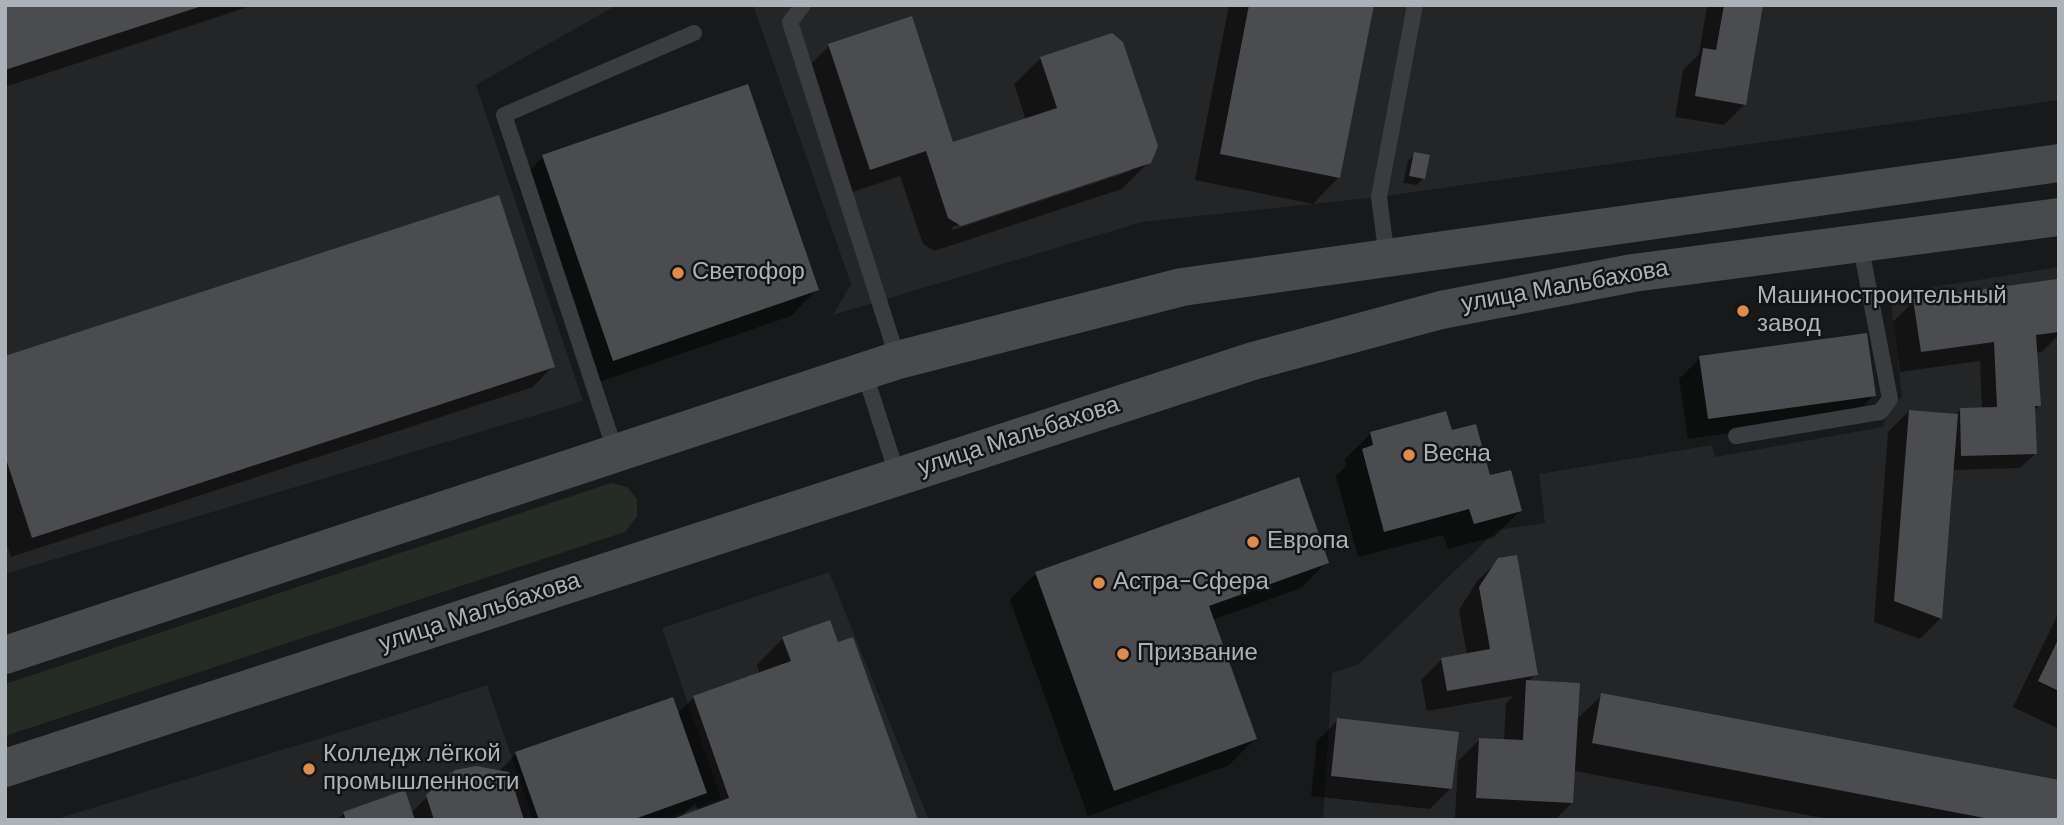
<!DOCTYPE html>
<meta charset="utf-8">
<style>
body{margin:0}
#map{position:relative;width:2064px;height:825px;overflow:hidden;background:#18191a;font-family:"DM Sans",sans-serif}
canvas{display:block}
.frame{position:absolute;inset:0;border:7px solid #acb3b8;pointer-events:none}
</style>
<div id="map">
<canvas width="2064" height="825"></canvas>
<div class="frame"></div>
</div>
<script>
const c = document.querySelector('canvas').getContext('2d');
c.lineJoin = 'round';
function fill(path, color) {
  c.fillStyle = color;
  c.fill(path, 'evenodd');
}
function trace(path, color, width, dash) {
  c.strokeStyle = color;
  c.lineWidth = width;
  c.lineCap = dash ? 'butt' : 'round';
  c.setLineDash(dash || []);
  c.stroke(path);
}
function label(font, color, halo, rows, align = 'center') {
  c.font = font + ' "DM Sans",sans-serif';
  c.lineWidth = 5;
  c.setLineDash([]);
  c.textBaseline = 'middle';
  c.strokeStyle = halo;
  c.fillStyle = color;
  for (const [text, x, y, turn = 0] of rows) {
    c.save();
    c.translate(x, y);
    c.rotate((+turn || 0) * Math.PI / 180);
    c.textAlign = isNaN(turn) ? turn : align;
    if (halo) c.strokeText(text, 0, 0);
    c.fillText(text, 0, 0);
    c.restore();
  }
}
const built = new Path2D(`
 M5 5H617L476 85 583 401 5 574Z
 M753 5H2059V100L1379 197 1142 222 833 315 851 284Z
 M2059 267V820H1323L1332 673 1359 664 1497 530 1545 523 1539 474 1712 445 1715 457 1883 427 1890 406 1902 397 1890 294Z
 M829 572 929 820H661L721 799 662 628Z
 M487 685 533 820H53L383 719Z`);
const green = new Path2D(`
 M611 483 627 487 637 499V516L625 532 5 736V684Z`);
const shadow = new Path2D(`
 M5 5H254L5 87Z
 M1229 5H1372L1339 177 1313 204 1195 180Z
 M1707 5H1761L1745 104 1724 125 1675 117 1683 70 1699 54Z
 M829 46 952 144 1026 120 1014 84 1041 58 1149 162 1122 189 934 251 923 244 900 176 844 195 803 72ZM1131 168V171L953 230 952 227Z
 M1415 154 1423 178 1417 185 1403 183 1408 161Z
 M543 157 817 289 791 316 587 386 517 183Z
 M2056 281 2059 302V335L2042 352 2035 353 2039 405 2034 411 2035 454 2020 468 1952 470 1941 618 1920 639 1874 622 1888 432 1909 411 1955 415 1961 409H1982L1980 361 1900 372 1893 322 1914 301Z
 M5 358 553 366 533 387 11 557 5 539Z
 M1700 358 1874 395 1853 416 1688 439 1679 379Z
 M1451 432 1489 478 1520 511 1494 537 1448 549 1443 535 1358 557 1336 476 1346 466 1345 459 1371 433Z
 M1499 560 1536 674 1528 682 1576 720 1602 695 2059 820H1833L1575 771H1573L1572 803 1555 820 1455 818 1458 761 1479 740 1504 741 1506 703 1513 696 1427 711 1421 680 1442 659 1467 655 1459 610 1477 581Z
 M1327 562 1301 588 1212 620 1255 739 1229 765 1088 816 1010 600 1036 573Z
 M2059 612V729L2013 707Z
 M783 638 916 820H337L344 813H411L427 797 498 772 516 754 677 714 694 697 760 674 757 665ZM695 803 698 811 681 817Z
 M1338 720 1451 788 1430 809 1311 796 1317 741Z`);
const building = new Path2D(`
 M5 5H202V6L5 70Z
 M1249 5H1374L1340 178 1220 154Z
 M1724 5H1763L1746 105 1695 96 1703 48 1716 50Z
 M912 16 953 142 1057 108 1040 57 1112 33 1123 42 1158 146 1151 163 961 226 948 218 926 151 870 170 828 44Z
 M748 84 819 290 613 361 542 155Z
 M1414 152 1430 155 1425 179 1409 176Z
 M499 195 555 367 32 538 5 456V356Z
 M2057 279 2059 332 2036 335 2041 406H2035L2037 454 1961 456 1960 408 1997 407 1994 342 1921 352 1913 299Z
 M1867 333 1876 396 1708 419 1699 356Z
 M1909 410 1958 414 1942 619 1894 601Z
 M1446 411 1452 430 1476 424 1490 475 1511 470 1522 511 1474 524 1469 509 1384 532 1362 449 1373 445 1370 432Z
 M1299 477 1329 563 1209 606 1257 739 1114 791 1035 572Z
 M1517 555 1538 675 1447 691 1441 658 1490 649 1479 587 1498 558Z
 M830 620 838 642 853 637 918 820H670L729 798 693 696 791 661 782 637Z
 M2059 638V691L2038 681Z
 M1526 680 1580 683 1573 803 1476 798 1479 738 1523 740Z
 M1601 693 2059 780V820H1995L1592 743Z
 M673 697 707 793 632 820H539L515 752Z
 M1337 718 1459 732 1452 789 1331 776Z
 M476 766 509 772 524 820H434L426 795 455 770Z
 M405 790 415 820H346L343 812Z`);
const service = new Path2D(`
 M803 5 790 22 898 360
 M1387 258 1379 197 1415 5
 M864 371 898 477
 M1736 436 1880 412 1890 399 1860 243
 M616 453 504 115 694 33`);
const secondary = new Path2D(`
 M5 655 898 360 1182 287 2059 163
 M5 768 1253 361 1441 310 1633 273 2059 217`);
const markers = [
 [678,273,7,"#e08b4a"],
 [1743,311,7,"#e08b4a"],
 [1409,455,7,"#e08b4a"],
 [1253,542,7,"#e08b4a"],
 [1099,583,7,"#e08b4a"],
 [1123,654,7,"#e08b4a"],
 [309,769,7,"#e08b4a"]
];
const poiNames = [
 ["Светофор",692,273],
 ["Машиностроительный",1757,297],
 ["завод",1757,325],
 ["Весна",1423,455],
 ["Европа",1267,542],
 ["Астра-Сфера",1113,583],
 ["Призвание",1137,654],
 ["Колледж лёгкой",323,755],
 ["промышленности",323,783]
];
const streetNames = [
 ["улица Мальбахова",1565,287,-10],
 ["улица Мальбахова",1019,437,-18],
 ["улица Мальбахова",480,613,-18]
];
fill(built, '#242527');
fill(green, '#252c25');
fill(shadow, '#0007');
fill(building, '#4a4c4f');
trace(service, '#3a3c3f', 16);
trace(secondary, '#484b4e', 38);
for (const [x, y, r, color] of markers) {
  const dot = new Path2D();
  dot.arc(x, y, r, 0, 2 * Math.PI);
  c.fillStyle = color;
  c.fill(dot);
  trace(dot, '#131415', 2.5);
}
label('24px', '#acb3b8', '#131415', poiNames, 'left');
label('24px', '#acb3b8', '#131415', streetNames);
</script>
